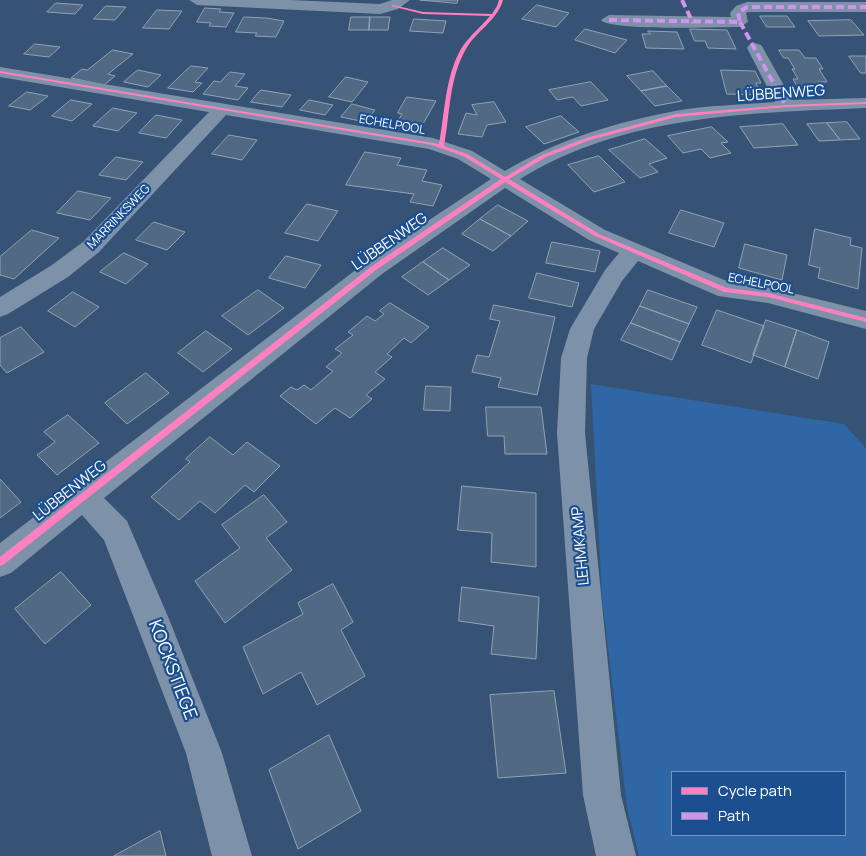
<!DOCTYPE html>
<meta charset="utf-8">
<style>
body{margin:0}
#map{position:relative;width:866px;height:856px;overflow:hidden;background:#365274;font-family:Manrope,sans-serif}
canvas{display:block}
.legend{position:absolute;left:671px;top:771px;width:175px;height:65px;box-sizing:border-box;background:#1b4f8f;border:1px solid #7695bc;margin:0;padding:6px 9px;list-style:none;font-size:15px;color:#fff}
.legend li{display:flex;align-items:center;gap:10px;height:25px}
.legend b{width:25px;border:1px solid #7695bc}
</style>
<div id="map">
<canvas width="866" height="856"></canvas>
<ul class="legend">
<li><b style="height:6px;background:#ff80c0"></b>Cycle path</li>
<li><b style="height:6px;background:#d193ec"></b>Path</li>
</ul>
</div>
<script>
const c = document.querySelector('canvas').getContext('2d');
c.lineJoin = 'round';
function fill(path, color) {
  c.fillStyle = color;
  c.fill(path, 'evenodd');
}
function trace(path, color, width, dash) {
  c.strokeStyle = color;
  c.lineWidth = width;
  c.lineCap = dash ? 'butt' : 'round';
  c.setLineDash(dash || []);
  c.stroke(path);
}
function label(font, color, halo, rows, align = 'center') {
  c.font = font + ' Manrope,sans-serif';
  c.lineWidth = 4.5;
  c.setLineDash([]);
  c.textBaseline = 'middle';
  c.strokeStyle = halo;
  c.fillStyle = color;
  for (const [text, x, y, turn = 0] of rows) {
    c.save();
    c.translate(x, y);
    c.rotate((+turn || 0) * Math.PI / 180);
    c.textAlign = isNaN(turn) ? turn : align;
    if (halo) c.strokeText(text, 0, 0);
    c.fillText(text, 0, 0);
    c.restore();
  }
}
const green = new Path2D(`
 M591 384 844 424 866 448V856H639L627 807 602 597ZM672 772H845V835H672Z`);
const building = new Path2D(`
 M420 0H458L457 3Z
 M56 3 83 5 75 14 47 12Z
 M537 5 569 13 556 27 522 19Z
 M106 6 126 7 115 20 94 19Z
 M205 8 221 9 219 12 234 13 226 27 209 26 211 23 197 22Z
 M157 10 182 11 169 29 143 28Z
 M760 16H787L795 27H767Z
 M244 17 266 18 284 21 276 37 255 36 257 33 236 32Z
 M351 17H370L369 30H349Z
 M370 17H390L388 30H369Z
 M414 19 446 21 443 33 410 31Z
 M851 20 864 35 819 36 808 21Z
 M585 29 627 40 615 53 575 40Z
 M690 29 727 30 736 49 708 48 705 41H695Z
 M648 31 677 32 684 49 646 48 642 34H650Z
 M35 44 60 47 49 57 24 54Z
 M113 50 133 54 108 74 115 76 104 85 71 78 82 69 87 70Z
 M779 50H799L805 58H816L823 69H819L827 82H818L822 88H798L793 79H798L792 69H795L788 58H784Z
 M849 56H866V73H861Z
 M191 66 208 68 195 82 202 83 193 92 168 88Z
 M138 70 161 75 148 87 124 82Z
 M721 70 755 71 761 83H756L761 95 727 94Z
 M653 71 667 86 641 91 627 76Z
 M230 72 245 74 235 86 248 88 238 100 203 94 214 81 220 82Z
 M346 77 368 82 352 102 329 97Z
 M591 82 608 100 581 106 573 97 557 100 549 90Z
 M667 86 682 101 655 106 641 91Z
 M261 90 291 95 282 107 251 102Z
 M27 92 48 96 30 110 9 106Z
 M407 97 436 101 419 131 394 127 402 114 398 113Z
 M71 100 92 104 72 121 52 116Z
 M309 100 333 105 325 115 300 110Z
 M494 102 506 122 487 125 482 137 458 134 466 113 477 115 472 105Z
 M352 104 375 110 365 122 341 117Z
 M113 108 137 113 118 131 93 126Z
 M156 115 182 120 166 138 139 133Z
 M561 116 579 132 544 144 526 127Z
 M847 122 860 139 840 140 827 123Z
 M827 123 840 140 819 141 807 124Z
 M783 124 798 145 754 148 740 127Z
 M712 127 728 142 721 143 731 153 710 158 701 149 683 153 668 136Z
 M229 135 257 140 242 160 212 154Z
 M645 139 667 158 649 164 658 172 640 178 609 150Z
 M365 152 401 158 397 165 427 170 422 181 442 185 433 206 410 202 414 194 346 185Z
 M599 156 625 182 594 192 568 165Z
 M116 157 143 162 126 180 99 175Z
 M78 191 111 198 90 220 57 213Z
 M307 204 338 211 318 241 285 233Z
 M498 205 528 221 511 236 480 219Z
 M681 210 724 223 714 247 669 233Z
 M480 219 511 236 493 251 462 234Z
 M154 222 185 232 167 250 136 240Z
 M815 229 851 238 850 245 862 248 858 289 818 278 820 268 809 265Z
 M32 230 59 238 14 279 0 275V257Z
 M552 242 600 251 595 272 546 263Z
 M745 244 787 255 782 280 739 268Z
 M443 248 470 265 449 280 423 262Z
 M124 253 148 264 126 284 100 272Z
 M286 256 321 265 305 288 269 278Z
 M423 262 449 280 428 295 402 277Z
 M537 273 579 283 572 307 529 298Z
 M258 290 284 308 248 335 222 316Z
 M648 290 697 307 689 324 640 306Z
 M73 292 99 307 75 327 48 311Z
 M390 303 429 327 411 343 404 338 387 354 392 357 375 372 385 379 366 395 372 399 350 418 335 408 316 424 280 396 291 387 297 390 304 385 311 390 333 371 326 367 342 353 335 349 353 335 348 332 367 316 375 321 384 314 380 311Z
 M494 305 555 317 537 395 498 387 501 378 472 372 477 355 489 357 500 321 490 319Z
 M640 306 689 324 680 342 631 323Z
 M717 310 764 326 751 363 702 345Z
 M766 320 797 330 785 367 753 355Z
 M631 323 680 342 672 360 621 340Z
 M21 327 44 352 7 373 0 365V338Z
 M797 330 829 342 818 379 785 367Z
 M206 331 232 349 203 372 178 353Z
 M146 373 169 393 127 424 105 403Z
 M426 386 451 387 450 411 424 410Z
 M486 407H541L547 454H505L504 436H488Z
 M68 415 99 443 57 475 37 455 55 442 44 432Z
 M210 437 233 455 247 442 280 466 254 492 245 485 215 513 200 501 179 520 151 497 190 462 186 459Z
 M0 479 21 502 0 518Z
 M462 486 536 493V567L491 562 492 533 458 530Z
 M264 495 287 522 266 538 292 570 225 623 195 581 240 548 222 525Z
 M61 572 91 605 45 644 15 609Z
 M333 584 353 622 341 630 365 676 317 705 301 672 263 694 243 647 303 614 298 603Z
 M462 587 539 597 536 659 491 654 494 626 459 621Z
 M554 691 566 773 498 778 490 695Z
 M329 735 361 811 298 849 269 770Z
 M160 831 166 856H114Z`);
const minor = new Path2D(`
 M189 0H290L380 4 392 0H410L398 9 380 14 197 5Z
 M747 2H866V12H748L746 13 748 22 740 27C721 27 608 31 601 20L609 15 731 17 730 13 736 6Z
 M755 43 761 45 763 48 792 100 866 98V108C746 113 625 115 520 179L605 230 729 282 768 287 866 311V329L768 303 718 296 638 261 622 281 594 329 587 358 585 433 621 795 636 856H596L583 795 557 433 561 358 570 329 605 270 619 253 589 240 505 188 382 274 104 498 127 521 169 619 222 753 252 856H212L186 753 104 540 82 515 11 573 0 577V543L366 262 491 179 458 159 429 149 226 115 99 252 68 277 8 314 0 317V297L52 265 83 242 209 112 0 77V67L433 138 472 151 505 171C557 140 616 122 675 111 707 105 742 105 775 102L747 48 749 45Z`);
const quiet = new Path2D(`
 M682 0 693 23
 M609 20 740 22 738 13 747 7H866
 M740 22 786 106`);
const cycleway = new Path2D(`
 M499 0H503C497 21 476 31 466 49 449 78 450 114 444 146L467 154 505 177 542 155 586 138 676 114 786 105 866 102V104L786 107 676 117 590 140 546 157 509 179 599 234 727 288 768 293 866 318V322L768 297 724 292 595 236 505 182 376 270 3 565 0 566V557L372 266 501 179 463 156 432 145 0 73V71L439 144C445 112 445 77 461 49 469 36 481 27 490 16L423 14 391 6 393 5 423 12 492 14 497 6Z`);
const farStreetnames = [
 ["ECHELPOOL",392,125,10],
 ["MARRINKSWEG",119,217,-46],
 ["ECHELPOOL",761,284,11]
];
const streetNames = [
 ["LÜBBENWEG",781,94,-4],
 ["LÜBBENWEG",390,242,-35],
 ["LÜBBENWEG",70,491,-38],
 ["LEHMKAMP",581,546,-95]
];
const nearStreetnames = [
 ["KOCKSTIEGE",172,670,69]
];
fill(green, '#2f66a5');
fill(building, '#526984');
trace(building, '#92a2b6', 1);
fill(minor, '#7d92a8');
trace(quiet, '#d193ec', 4, [8, 4]);
fill(cycleway, '#ff80c0');
label('12px', '#fff', '#1b4f8f', farStreetnames);
label('15px', '#fff', '#1b4f8f', streetNames);
label('18px', '#fff', '#1b4f8f', nearStreetnames);
</script>
